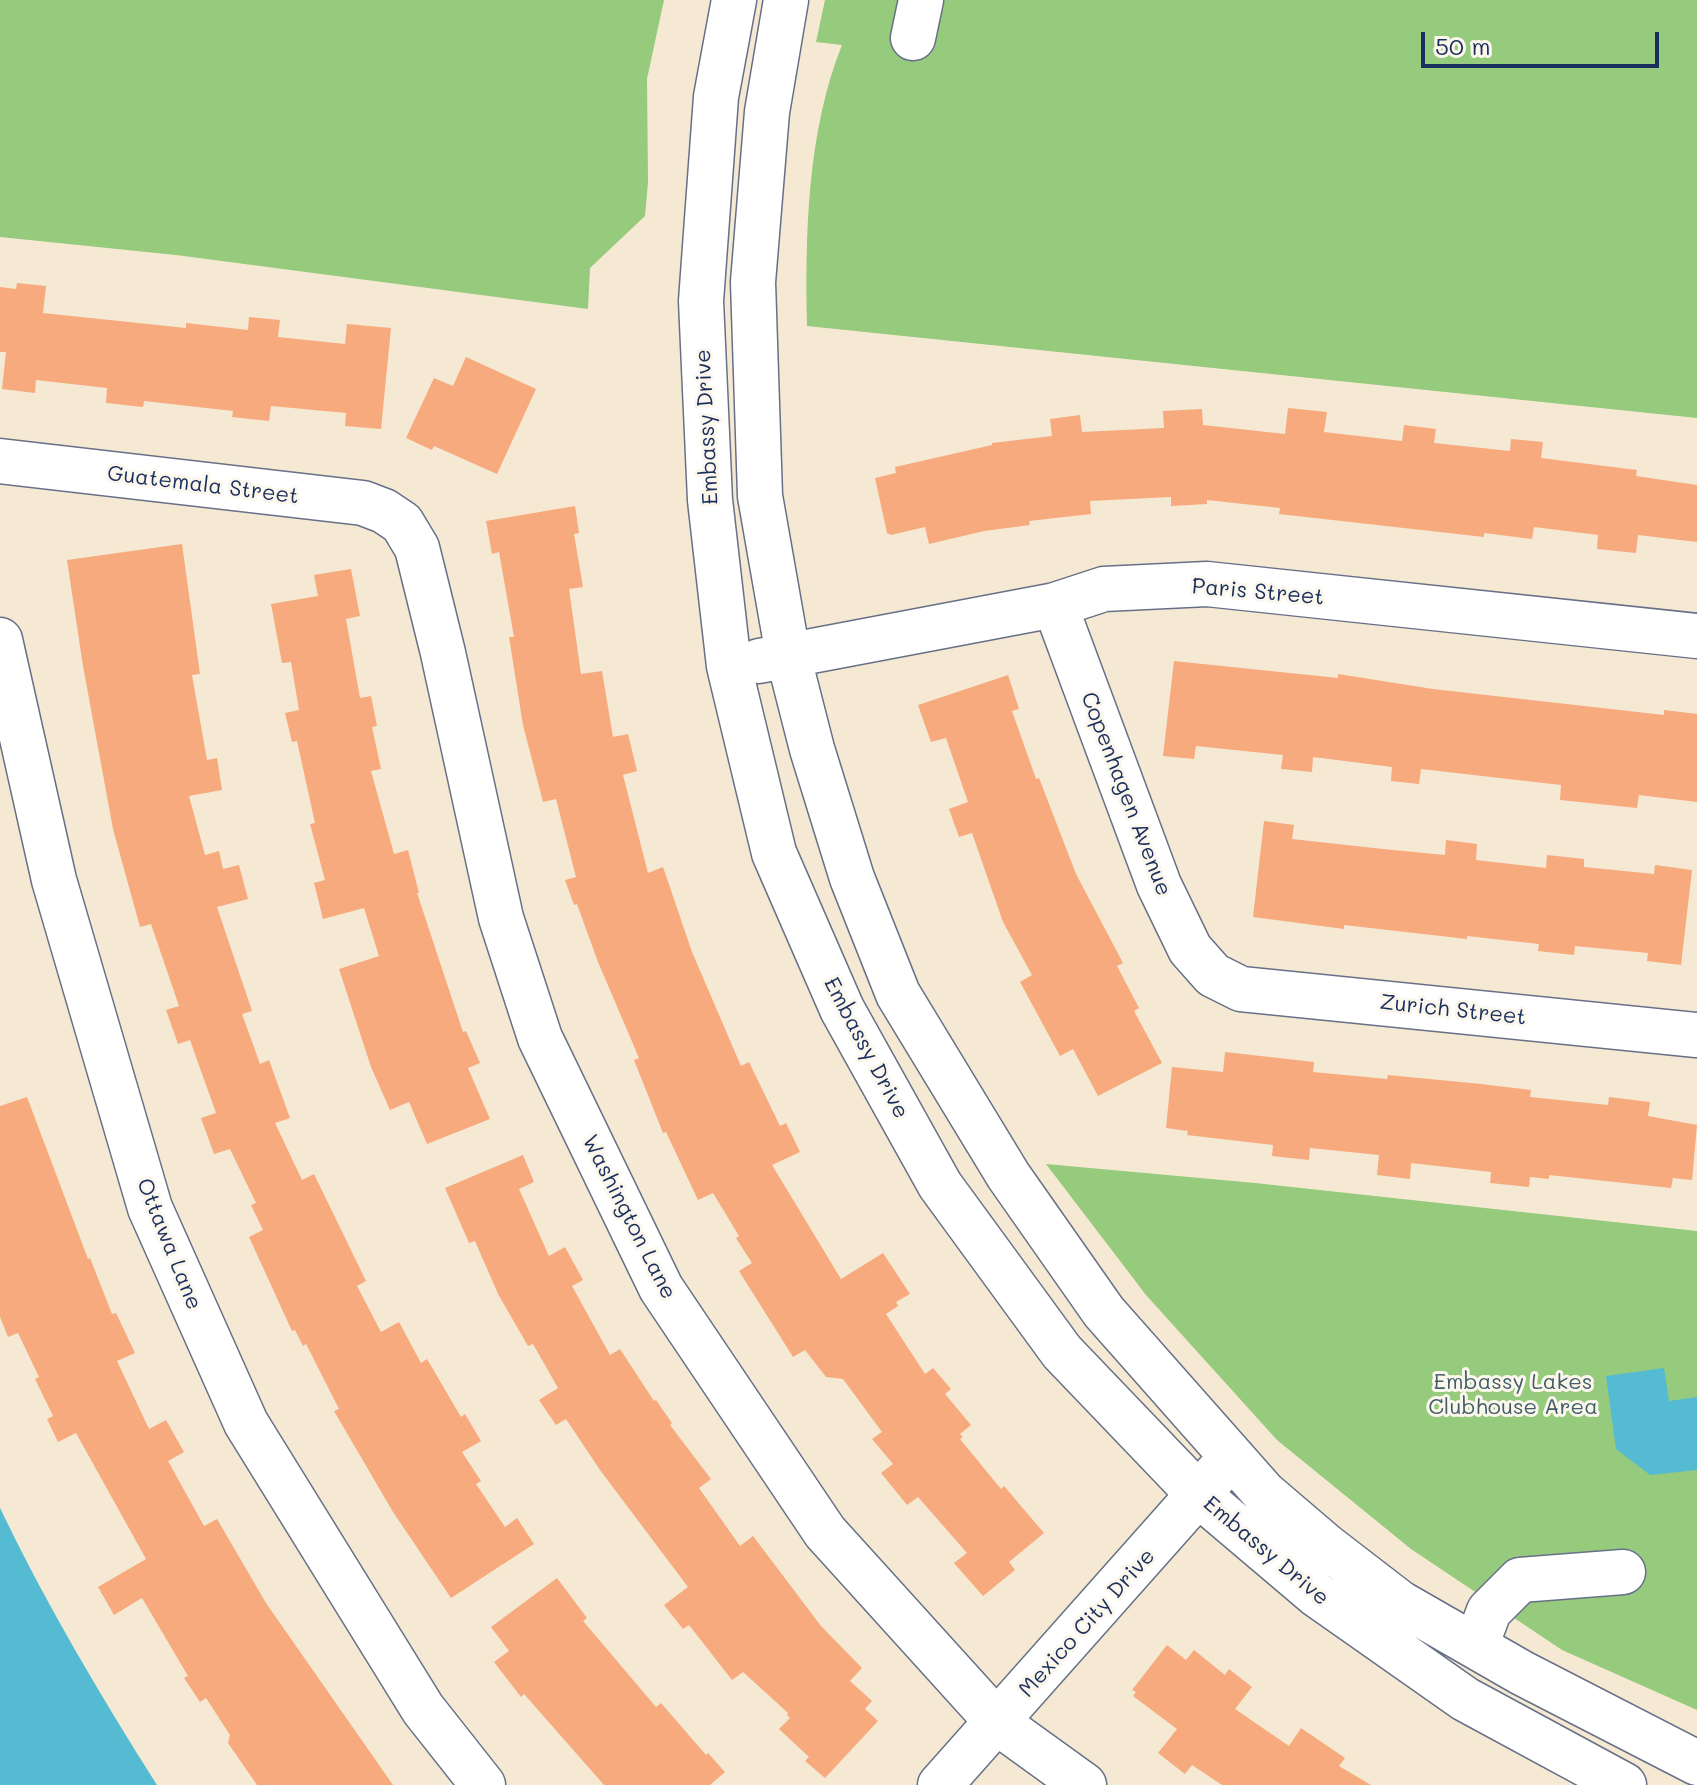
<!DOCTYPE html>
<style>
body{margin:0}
#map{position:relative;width:1697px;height:1785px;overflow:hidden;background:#f5e9d3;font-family:Mali,sans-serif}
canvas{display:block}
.scale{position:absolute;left:1421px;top:32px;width:238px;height:36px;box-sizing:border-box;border:4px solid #1b2f5e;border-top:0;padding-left:10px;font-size:24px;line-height:28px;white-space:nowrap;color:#1b2f5e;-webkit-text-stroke:6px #fbf7ec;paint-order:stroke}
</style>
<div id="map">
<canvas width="1697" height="1785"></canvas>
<div class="scale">50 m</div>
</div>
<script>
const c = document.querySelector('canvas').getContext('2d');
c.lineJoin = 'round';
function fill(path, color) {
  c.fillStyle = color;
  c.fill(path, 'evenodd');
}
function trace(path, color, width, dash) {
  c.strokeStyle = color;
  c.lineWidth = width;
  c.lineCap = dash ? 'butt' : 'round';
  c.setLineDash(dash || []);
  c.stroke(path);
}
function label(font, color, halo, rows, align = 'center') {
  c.font = font + ' Mali,sans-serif';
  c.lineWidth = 6;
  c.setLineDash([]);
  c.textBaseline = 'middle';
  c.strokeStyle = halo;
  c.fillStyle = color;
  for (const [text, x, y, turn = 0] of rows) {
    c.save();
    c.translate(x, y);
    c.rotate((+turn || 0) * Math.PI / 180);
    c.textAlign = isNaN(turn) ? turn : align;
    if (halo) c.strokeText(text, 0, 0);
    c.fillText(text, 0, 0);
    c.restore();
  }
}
const green = new Path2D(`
 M0 0H664L647 79 648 182 645 216 590 268 588 309 176 255 0 237Z
 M825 0H1697V418L807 326C805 235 807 132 842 45L816 42Z
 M1046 1164 1255 1183 1697 1231V1710L1562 1650 1411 1549 1277 1440 1146 1295Z`);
const water = new Path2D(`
 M1664 1368 1669 1401 1697 1397V1470L1650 1475 1616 1449 1606 1376Z
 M0 1508C46 1604 100 1695 157 1785H0Z`);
const building = new Path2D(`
 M17 283 46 286 43 313 186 328V323L248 330 249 317 280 320 278 337 345 344 347 324 391 328 381 429 345 426 346 413 271 406 269 421 232 417 233 411 144 401 143 407 106 403 107 388 36 380 35 393 2 389 6 352H0V287L16 289Z
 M466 357 536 389 497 474 434 446 432 450 406 438 434 378 453 386Z
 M1288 408 1327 412 1324 432 1402 441 1404 425 1436 429 1434 443 1510 451 1511 439 1543 442 1541 458 1637 470 1636 476 1697 485V542L1638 535 1636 553 1597 549 1598 535 1534 527 1532 539 1484 533V537L1279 514 1280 508 1207 500V504L1171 506V497L1090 501 1091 514 1029 521 1030 525 984 531 929 544 925 527 891 535 887 533 875 478 896 473 895 467 992 445V443L1052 436 1050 419 1080 415 1082 432 1164 428 1163 411 1202 409 1203 425 1285 434Z
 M575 506 579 533 574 534 583 587 569 589 581 674 602 671 613 737 628 734 637 771 623 775 648 873 663 867 692 952 741 1066 749 1062 780 1126 786 1123 800 1152 772 1165 841 1279 883 1253 910 1294 896 1302 898 1306 886 1314 925 1374 933 1368 951 1389 945 1394 971 1425 960 1434 963 1437 960 1439 1001 1489 1004 1486 1044 1533 1009 1562 1015 1570 983 1596 954 1563 967 1553 918 1497 907 1505 881 1473 893 1464 872 1439 882 1432 843 1379 826 1377 805 1350 793 1357 739 1271 752 1263 736 1238 739 1236 713 1193 698 1200 666 1132 663 1133 634 1060 639 1058 598 962 577 904 574 905 565 880 576 877 556 799 543 802 523 725 509 637H514L499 552 492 554 486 521Z
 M182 544 200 674 192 675 207 760 217 758 222 790 189 796 205 855 219 851 223 869 239 865 248 899 217 907 252 1011 242 1014 260 1064 269 1060 290 1118 275 1123 302 1180 314 1174 366 1281 357 1286 381 1332 399 1322 421 1363 427 1359 461 1417 465 1414 481 1441 462 1452 481 1481 476 1484 505 1527 517 1518 534 1544 451 1598 393 1512 334 1411 339 1409 306 1344 303 1346 295 1330 292 1331 249 1237 263 1230 251 1205 256 1203 230 1149 214 1154 201 1118 216 1113 190 1040 178 1044 166 1010 179 1006 151 924 140 927 113 829 83 666 67 560Z
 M351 569 360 616 346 619 360 698 371 696 377 726 372 727 381 769 371 771 394 854 408 850 419 893H417L463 1032 466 1031 480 1063 468 1068 490 1119 427 1144 409 1102 390 1110 371 1067 339 969 379 956 364 908 323 919 314 883 325 880 310 824 315 823 297 741 292 742 285 713 299 710 291 662 282 663 271 604 318 596 314 575Z
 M1174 661 1338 678V674L1433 689 1664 715V710L1697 714V802L1639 795 1637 808 1560 800 1561 785 1421 769 1419 784 1391 781 1392 767 1313 757 1312 772 1281 769 1283 755 1196 746 1194 759 1163 756Z
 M1008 675 1019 709 1012 711 1036 779 1039 778 1076 874 1123 963 1117 966 1139 1008 1134 1011 1162 1063 1098 1096 1073 1049 1060 1056 1020 982 1032 975 1003 922 972 833 959 837 949 809 968 802 946 738 931 742 918 705Z
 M1264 821 1294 825 1292 839 1383 849 1445 855 1446 840 1477 844 1476 860 1546 868 1547 855 1584 859V867L1654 874 1655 865 1692 870 1681 965 1647 961 1648 953 1575 946 1574 955 1538 951 1539 944 1467 936V939L1344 925V929L1253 917Z
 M1225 1052 1314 1062 1313 1072 1387 1079 1388 1075 1481 1084 1531 1090 1530 1097 1608 1105 1609 1097 1650 1102 1648 1116 1697 1125 1692 1180 1673 1178 1671 1188 1549 1175V1179L1530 1177 1529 1187 1490 1183 1491 1172 1411 1163 1410 1179 1377 1175 1379 1155 1310 1148 1309 1160 1272 1156 1273 1145 1187 1135 1188 1131 1166 1128 1172 1067 1223 1072Z
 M27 1097 88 1259 90 1258 112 1314 116 1313 135 1353 117 1361 149 1429 166 1420 184 1452 168 1461 204 1526 217 1519 266 1603 393 1785H257L228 1743 230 1735 206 1698 200 1702 184 1678 188 1676 142 1598 114 1615 98 1587 146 1559 76 1433 58 1442 47 1419 53 1416 35 1379 39 1377 18 1333 8 1337 0 1317V1106Z
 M523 1155 534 1182 519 1189 549 1256 565 1247 583 1280 572 1286 610 1355 620 1349 654 1401 656 1400 672 1423 670 1425 711 1479 699 1488 740 1546 753 1536 821 1626 862 1668 850 1681 872 1701 865 1709 878 1721 825 1778 805 1761 809 1757 779 1729 790 1718 787 1715 788 1713 743 1672 732 1680 689 1625 683 1629 664 1605 688 1587 600 1470 566 1419 556 1425 539 1400 558 1388 533 1344 528 1346 498 1294 475 1241 469 1243 445 1188Z
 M557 1578 587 1618 583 1621 656 1707 661 1703 706 1755 708 1753 725 1772 710 1785H604L524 1694 521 1697 494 1662 509 1651 491 1627Z
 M1167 1645 1186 1660 1194 1650 1225 1675 1229 1669 1252 1687 1235 1709 1289 1746 1301 1728 1345 1758 1339 1766 1371 1785H1222L1192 1765 1185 1774 1158 1753 1177 1729 1133 1696 1136 1692 1132 1690Z`);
const minor = new Path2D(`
 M734 0 716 97 701 301 710 500 729 666 774 853 842 1009 940 1185 1062 1352 1199 1495 1317 1595 1465 1699 1624 1785
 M786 0 767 112 753 282 760 496 788 655 812 749 852 878 898 994 1008 1175 1104 1312 1264 1493 1326 1546 1400 1603 1522 1673 1697 1763
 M913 38 921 0
 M0 461 363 503 384 511 402 523 417 548 443 653 501 918 540 1038 661 1288 825 1532 998 1723 1084 1785
 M1055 605 1159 885 1190 949 1213 975 1241 989 1697 1035
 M0 640 54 880 150 1208 246 1423 423 1709 483 1785
 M759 661 1055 605 1104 589 1207 584 1697 636
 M1476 1646 1489 1611 1520 1580 1623 1572
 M940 1785 1218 1472`);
const streetNames = [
 ["Embassy Drive",707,427,-93],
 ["Guatemala Street",203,485,7],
 ["Paris Street",1258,592,5],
 ["Copenhagen Avenue",1126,794,69],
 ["Zurich Street",1453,1010,6],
 ["Embassy Drive",866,1048,62],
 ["Washington Lane",629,1217,63],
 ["Ottawa Lane",169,1244,68],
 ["Embassy Drive",1266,1551,40],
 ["Mexico City Drive",1087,1623,-48]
];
const parkNames = [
 ["Embassy Lakes",1513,1382],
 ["Clubhouse Area",1513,1407]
];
fill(green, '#96ca7c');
fill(water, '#55bbd3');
fill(building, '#f6aa7e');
trace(minor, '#677087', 47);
trace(minor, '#fff', 44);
label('22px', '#1b2f5e', '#fbf7ec', streetNames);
label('22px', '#405e67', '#fbf7ec', parkNames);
</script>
